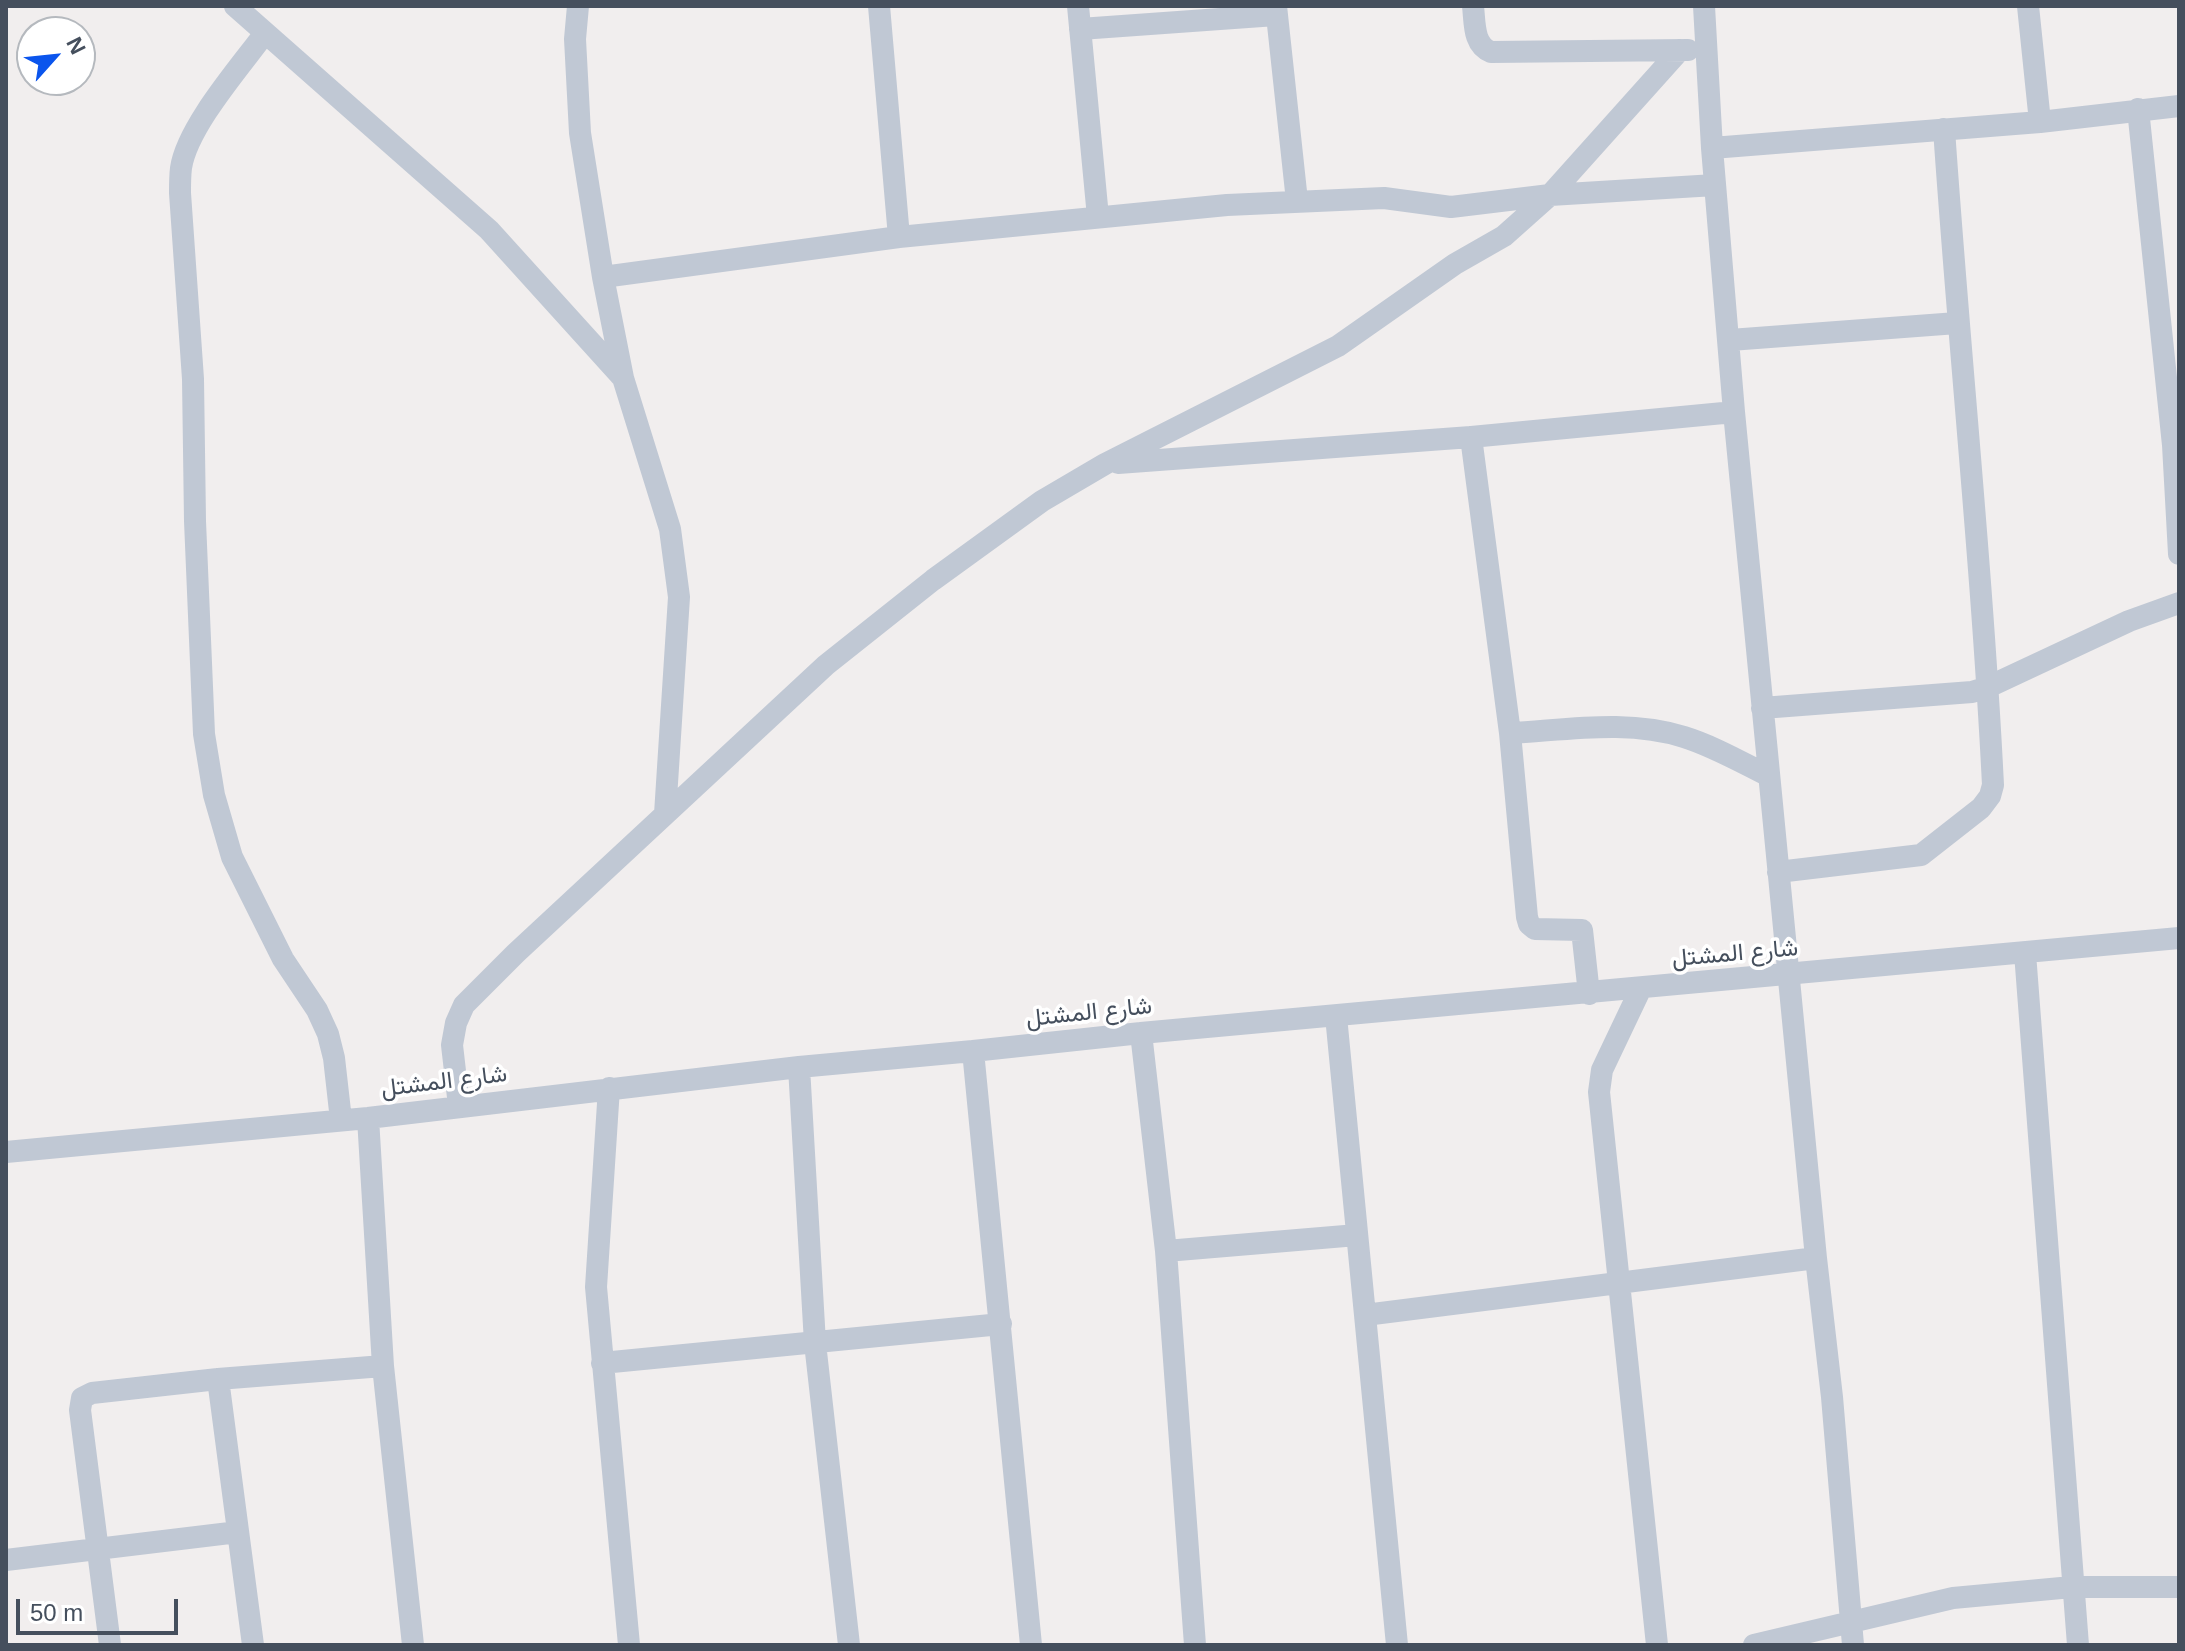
<!DOCTYPE html>
<meta charset="utf-8">
<style>
body{margin:0}
#map{position:relative;width:2185px;height:1651px;overflow:hidden;background:#f1eeee;font-family:Arial,sans-serif}
canvas{display:block}
.frame{position:absolute;inset:0;border:8px solid #454f5d;pointer-events:none}
.north{position:absolute;left:16px;top:16px;width:80px;height:80px;box-sizing:border-box;background:#fff;border:2px solid #b5b9be;border-radius:50%;rotate:63deg;font-size:22px;font-weight:700;line-height:32px;text-align:center;color:#454f5d}
.north::after{content:'';display:block;margin:auto;width:28px;height:36px;background:#0b55ed;clip-path:polygon(50% 0,100% 100%,50% 72%,0 100%)}
.scale{position:absolute;left:16px;top:1599px;width:162px;height:36px;box-sizing:border-box;border:4px solid #454f5d;border-top:0;padding-left:10px;font-size:24px;line-height:28px;white-space:nowrap;color:#454f5d;-webkit-text-stroke:6px #fff;paint-order:stroke}
</style>
<div id="map">
<canvas width="2185" height="1651"></canvas>
<div class="frame"></div>
<div class="north">N</div>
<div class="scale">50 m</div>
</div>
<script>
const c = document.querySelector('canvas').getContext('2d');
c.lineJoin = 'round';
function trace(path, color, width, dash) {
  c.strokeStyle = color;
  c.lineWidth = width;
  c.lineCap = dash ? 'butt' : 'round';
  c.setLineDash(dash || []);
  c.stroke(path);
}
function label(font, color, halo, rows, align = 'center') {
  c.font = font + ' Arial,Vazirmatn,sans-serif';
  c.lineWidth = 7;
  c.setLineDash([]);
  c.textBaseline = 'middle';
  c.strokeStyle = halo;
  c.fillStyle = color;
  for (const [text, x, y, turn = 0] of rows) {
    c.save();
    c.translate(x, y);
    c.rotate((+turn || 0) * Math.PI / 180);
    c.textAlign = isNaN(turn) ? turn : align;
    if (halo) c.strokeText(text, 0, 0);
    c.fillText(text, 0, 0);
    c.restore();
  }
}
const minor = new Path2D(`
 M235 6 489 230 623 378
 M578 6 575 39 580 133 603 277 623 378 670 529 679 597 665 814
 M879 6 899 237 1227 205 1384 198 1451 207 1550 195 1715 185
 M1078 6 1098 217
 M1276 6 1297 201
 M1473 6C1475 23 1473 45 1491 52L1688 50
 M1704 6 1712 148 1734 412 1816 1258 1832 1397 1853 1645
 M2028 6 2040 122
 M1080 29 1276 15
 M265 33C240 67 187 127 181 168 180 176 180 185 180 193L193 379 195 521 204 734 214 795 232 857 283 959 317 1010 328 1034 334 1058 341 1120
 M2138 109 2173 445 2179 554
 M1712 148 2040 122 2179 106
 M603 277 899 237
 M1730 340 1957 323
 M1471 437 1510 733 1527 917 1529 924 1535 929 1582 930 1589 994
 M1118 463 1471 437 1734 412
 M1762 708 1972 692 1988 687 2129 621 2179 603
 M1510 733C1567 730 1628 719 1684 737 1713 746 1741 762 1769 776
 M1778 872 1921 855 1981 808 1990 796 1993 785C1982 566 1959 348 1944 129
 M2025 953 2078 1645
 M1641 988 1602 1070 1599 1092 1657 1645
 M1336 1016 1397 1645
 M1141 1033 1166 1251 1195 1645
 M973 1051 1031 1645
 M799 1067 815 1343 849 1645
 M609 1088 596 1287 629 1645
 M459 1106 452 1045 456 1023 464 1005 516 953 826 665 933 580 1042 501 1105 464 1338 346 1455 264 1504 236 1550 195 1680 50
 M368 1118 383 1366 413 1645
 M6 1152 368 1118 799 1067 973 1051 1141 1033 2179 938
 M1166 1251 1357 1235
 M1365 1315 1816 1258
 M602 1363 1001 1324
 M218 1379 253 1645
 M6 1560 238 1532
 M110 1645 80 1410 82 1398 92 1393 218 1379 383 1366
 M1754 1645 1953 1598 2072 1587H2179`);
const streetNames = [
 ["شارع المشتل",1735,954,-5],
 ["شارع المشتل",1089,1013,-6],
 ["شارع المشتل",444,1082,-7]
];
trace(minor, '#c0c8d4', 22);
label('24px', '#454f5d', '#fff', streetNames);
</script>
